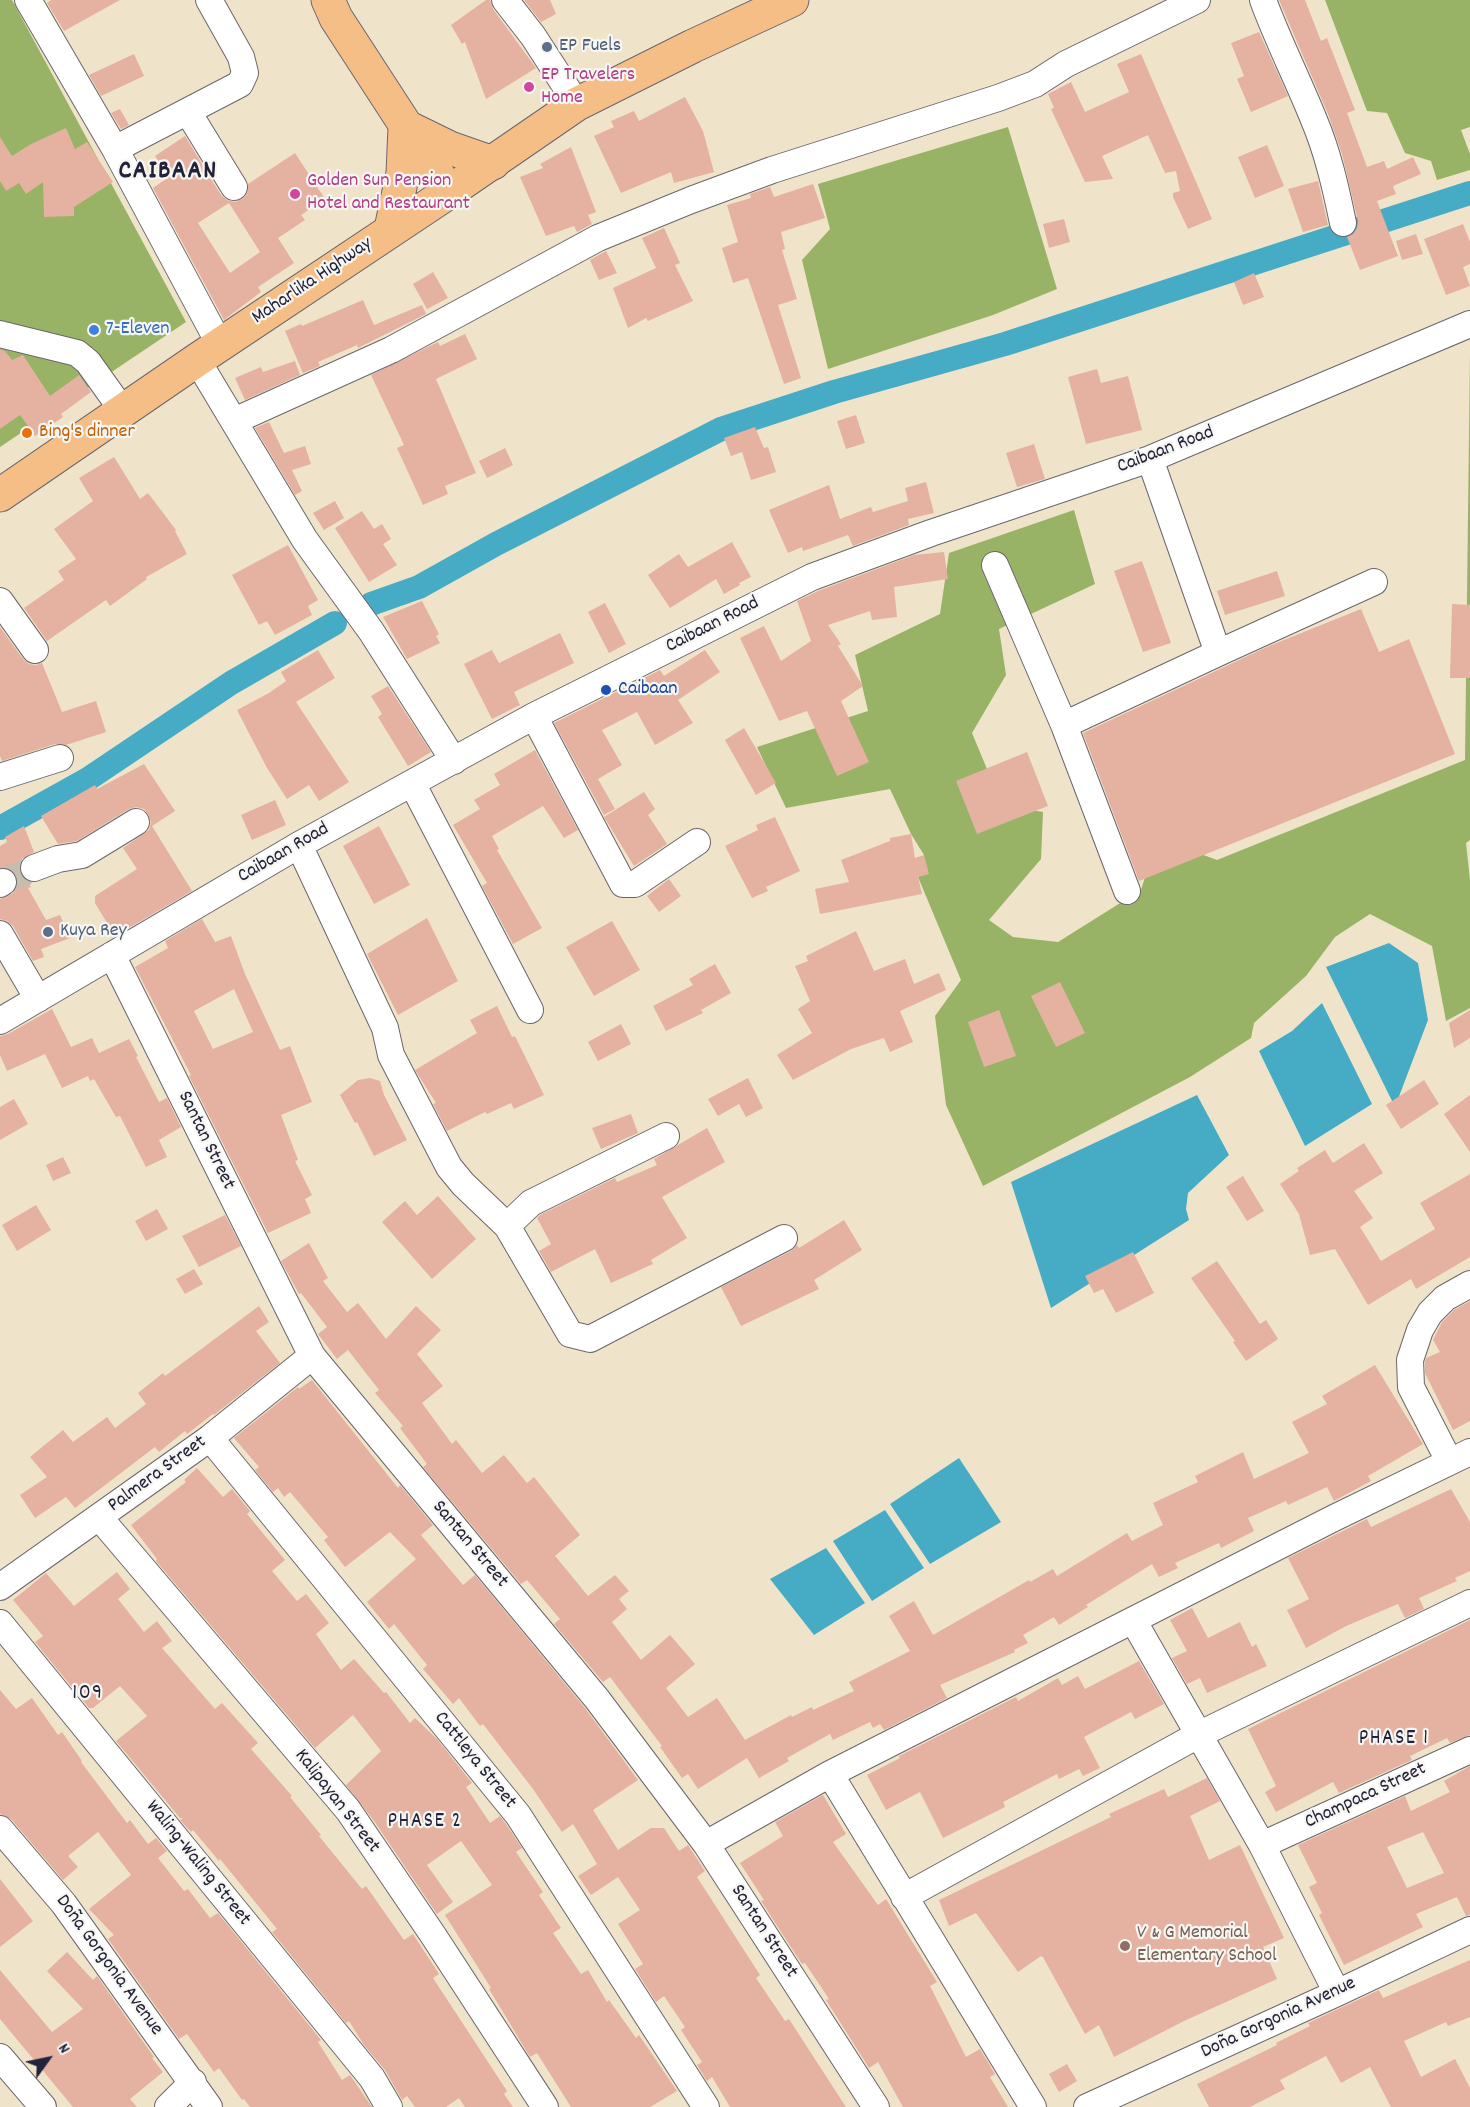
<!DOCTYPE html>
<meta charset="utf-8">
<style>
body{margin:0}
#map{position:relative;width:1470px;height:2107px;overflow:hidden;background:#efe4ca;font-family:Dekko,sans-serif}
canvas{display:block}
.north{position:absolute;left:18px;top:2029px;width:60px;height:60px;-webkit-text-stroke:4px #f6f6f2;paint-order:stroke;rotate:57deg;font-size:16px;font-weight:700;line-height:24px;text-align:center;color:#22223b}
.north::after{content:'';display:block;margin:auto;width:21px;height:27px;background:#22223b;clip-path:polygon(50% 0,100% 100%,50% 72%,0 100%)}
</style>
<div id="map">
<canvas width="1470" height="2107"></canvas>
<div class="north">N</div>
</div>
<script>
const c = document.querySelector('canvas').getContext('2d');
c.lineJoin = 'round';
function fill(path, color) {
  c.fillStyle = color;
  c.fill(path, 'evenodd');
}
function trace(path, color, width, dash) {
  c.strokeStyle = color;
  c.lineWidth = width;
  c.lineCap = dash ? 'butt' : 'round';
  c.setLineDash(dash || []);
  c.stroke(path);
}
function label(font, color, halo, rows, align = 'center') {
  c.font = font + ' Dekko,sans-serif';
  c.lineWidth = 4.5;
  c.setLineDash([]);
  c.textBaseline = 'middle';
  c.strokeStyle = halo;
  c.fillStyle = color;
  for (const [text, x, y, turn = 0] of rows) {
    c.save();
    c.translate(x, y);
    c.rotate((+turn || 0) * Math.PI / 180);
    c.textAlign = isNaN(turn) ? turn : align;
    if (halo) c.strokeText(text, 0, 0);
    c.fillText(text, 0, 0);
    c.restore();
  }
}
const forest = new Path2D(`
 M0 0H12L186 322 0 447Z
 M1325 0H1470V127L1461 130 1470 154V170L1437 180 1431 161 1405 153 1387 113 1367 111Z
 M1008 127 1057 289 993 315 828 369 802 260 830 229 818 184Z
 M1470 352V840L1466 843 1470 880V1008L1446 1021 1432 946 1370 914 1335 937 1306 976 1254 1023 1251 1038 1190 1077 983 1186 946 1105 935 1016 961 980 918 877 924 855 911 834 890 789 786 808 757 747 868 711 855 655 940 614 949 553 1074 510 1095 584 999 629 1006 675 972 733 1002 805 1043 812 1041 859 989 920 1013 937 1058 942 1141 890 1151 858 1179 846 1217 860 1465 760Z`);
const water = new Path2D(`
 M1389 943 1418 963 1428 1020 1395 1107 1326 967Z
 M1322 1003 1372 1104 1305 1146 1259 1051 1292 1031Z
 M1197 1095 1229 1155 1188 1193 1186 1209 1189 1220 1051 1308 1011 1182Z
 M959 1458 1001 1522 930 1564 890 1504Z
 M885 1510 924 1568 872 1601 833 1541Z
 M826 1548 865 1603 814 1635 770 1579Z`);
const canal = new Path2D(`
 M371 604 419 587 496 544 721 429 834 392 1005 344 1470 193
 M0 828 88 779 231 683 335 623`);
const building = new Path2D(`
 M51 0H120L64 31 47 3Z
 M486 0H490L493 9 536 68 486 99 465 42 462 44 451 25Z
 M524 0H550L556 14 541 22Z
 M1279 0H1305L1321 41 1327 38 1355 110 1347 113 1367 167 1384 161 1387 169 1413 157 1421 174 1393 186 1396 194 1377 201 1398 256 1360 270 1347 237 1353 234 1357 228 1358 221 1342 154 1328 114Z
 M1259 32 1288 96 1251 112 1237 79 1244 76 1231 43Z
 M134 54 144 76 101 96 89 75Z
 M1141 54 1212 219 1188 229 1173 197V193L1180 191 1176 171 1165 173 1148 135 1102 156 1113 179 1085 182 1051 109 1054 108 1048 94 1071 82 1085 112 1129 92 1117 64Z
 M685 97 703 131 714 172 674 183 671 172 621 193 594 136 614 127 611 121 634 111 639 121Z
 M120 109 129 125 121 129 111 113Z
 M66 128 75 149 87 142 113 182 74 207V216L44 217 43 182 26 194 19 183 6 191 0 181V137L12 156 31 144Z
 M185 136 221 195 227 200 235 202 242 199 247 194 248 184 295 153 325 199 301 215 305 220 278 238 294 263 258 287 261 292 224 320 153 188 169 177 155 156ZM229 203 260 252 230 273 198 223Z
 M1267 145 1284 186 1255 198 1238 157Z
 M571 147 596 212 588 215 592 224 577 232 574 226 546 236 520 177 543 168 540 164Z
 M1318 181 1328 225 1303 232 1288 189Z
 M813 184 825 218 781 232 785 249 782 250 797 299 778 305 801 378 784 384 748 278 733 283 722 248 738 242 727 205 751 198 750 194 770 187 774 197Z
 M1064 219 1070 242 1049 248 1043 224Z
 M1463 224 1470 242V264L1463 267 1470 286 1446 295 1424 239Z
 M664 228 680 263 675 265 693 301 648 321 646 318 628 328 613 288 656 268 642 238Z
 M1416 234 1423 254 1402 260 1396 241Z
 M606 251 617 273 599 280 590 260Z
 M433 272 448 298 427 309 413 284Z
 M1254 273 1264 297 1243 305 1234 282Z
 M363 300 374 325 422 305 426 314 358 348 357 345 318 362 320 366 303 373 285 331 301 324 302 326Z
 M465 334 477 359 436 379 476 473 445 486 448 494 423 505 397 448 404 445 371 375 438 342 440 346Z
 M0 349 5 351 12 360 23 355 50 396 79 375 91 392 61 414 63 417 35 436 20 415 0 429Z
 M295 361 300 375 245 400 235 378 261 367 263 372Z
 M1097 369 1101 383 1128 376 1142 430 1086 444 1068 377Z
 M856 415 865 443 846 449 837 421Z
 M269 422 284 453 305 446 311 464 292 470 302 491 295 495 255 428Z
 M755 427 764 448 768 447 776 472 751 480 742 452 731 456 724 438Z
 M1034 444 1045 479 1017 487 1006 453Z
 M505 448 513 465 487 478 479 461Z
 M114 457 140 499 148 493 176 530 175 531 187 554 146 577 147 579 110 606 106 600 47 641 24 608 64 580 58 571 76 559 54 529 93 501 79 478Z
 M926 482 934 513 908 519 909 525 853 546 848 535 803 551 802 547 788 553 769 510 829 485 840 519 871 507 873 512 908 501 905 488Z
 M335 501 344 518 324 530 313 513Z
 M362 511 374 529 382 524 391 539 383 544 397 565 369 582 335 528Z
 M732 542 751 577 739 583 740 585 724 594 716 579 670 608 648 575 679 554 688 567Z
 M288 545 318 600 308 606 312 615 275 635 267 621 259 625 232 575Z
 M944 552 948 579 894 587 897 617 872 620 870 611 828 625 841 644 838 646 863 686 841 701 869 762 837 776 807 711 779 721 740 638 764 626 781 661 811 641 797 601 818 591 914 555Z
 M1142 561 1171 643 1143 652 1114 571Z
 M1277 571 1285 596 1225 615 1217 591Z
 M422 601 439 634 436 636 440 643 407 659 383 617Z
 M605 603 626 644 609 653 588 612Z
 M1452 604 1470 605V678H1450Z
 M1361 609 1379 652 1409 639 1455 754 1139 881 1083 733 1269 646Z
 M0 627 23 659 29 664 36 665 42 663 62 712 96 701 106 732 66 745 55 744 2 761 0 756Z
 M560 633 574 663 514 692 520 705 492 719 464 664 492 650 499 663Z
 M318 650 335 678 296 702 349 782 319 801 309 785 287 799 267 768 237 710 269 693 286 681 281 672Z
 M705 650 720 672 678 700 693 723 655 745 637 712 602 730 622 765 598 779 615 809 604 815 554 723 660 670 664 676Z
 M388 686 431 752 408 766 378 717 382 714 371 696Z
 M744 728 776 783 756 795 725 740Z
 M535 750 578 830 564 838 543 806 492 836 499 849 497 850 542 928 513 944 482 886 487 883 453 825 480 809 474 800 500 785 494 774Z
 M1027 752 1048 806 977 834 956 781Z
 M144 764 175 811 152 826 192 891 115 936 95 903V896L137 869 123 848 149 830 151 822 148 814 144 809 136 807 129 809 77 841 58 844 41 816 95 785 97 789Z
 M644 792 655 809 648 815 667 844 634 866 604 817Z
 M275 800 286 825 252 840 241 815Z
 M775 817 800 871 766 887 768 891 752 898 725 846 758 830 756 825Z
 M24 826 34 852 22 859 19 866 20 874 28 881 31 887 28 888 46 920 60 915 70 938 41 949 44 957 33 961 13 926 7 921 0 919V899L12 894 16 889 18 882 16 874 10 869 0 868V846L7 842 5 837Z
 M379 826 410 885 374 904 343 846Z
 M911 834 915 858 924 855 929 874 918 877 922 894 820 914 815 889 849 882 841 860 890 841V838Z
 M669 879 681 896 659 912 647 896Z
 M427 918 458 981 398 1015 367 954Z
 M202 919 215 942 231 936 245 974 280 1050 290 1046 312 1102 281 1115 298 1160 295 1161 312 1195 305 1199 311 1213 268 1233 189 1076 191 1075 135 967 168 948 165 941ZM234 989 253 1032 213 1049 194 1011Z
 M612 921 640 970 594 996 566 947Z
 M856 931 874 971 905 959 914 984 939 973 946 990 900 1011 913 1042 890 1052 884 1038 851 1049 793 1080 777 1055 812 1033 798 1009 810 1001 795 966 808 961 806 956Z
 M715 964 731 993 701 1010 703 1013 666 1031 653 1006 693 985 689 979Z
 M1060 982 1085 1033 1056 1047 1031 996Z
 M497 1006 512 1037 515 1036 544 1095 514 1109 511 1103 487 1114 485 1112 447 1131 433 1104 436 1103 415 1070 477 1033 470 1020Z
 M52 1009 71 1047 92 1038 99 1053 129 1039 138 1056 136 1057 159 1102 167 1098 181 1127 159 1140 167 1157 146 1167 120 1116 116 1117 94 1079 90 1081 88 1076 62 1088 45 1054 7 1071 0 1055V1036L8 1034Z
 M999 1010 1016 1056 984 1067 968 1022Z
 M1470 1010V1038L1454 1048 1449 1023Z
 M621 1024 631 1044 598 1061 588 1042Z
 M370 1078 380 1081 384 1095 407 1140 374 1156 357 1122 355 1123 340 1095 358 1080Z
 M748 1078 763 1108 746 1117 739 1104 718 1116 708 1099Z
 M1424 1080 1439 1104 1401 1129 1386 1105Z
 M1470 1095V1152L1444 1114Z
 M14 1099 28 1124 0 1140V1107Z
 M631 1114 638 1133 601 1149 592 1128Z
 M707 1128 725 1162 662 1197 687 1238 651 1260 653 1264 611 1283 595 1249 551 1272 539 1251 551 1244 537 1218 540 1215 615 1178 617 1182 657 1165 654 1159Z
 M1364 1143 1383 1173 1354 1191 1373 1218 1360 1227 1381 1261 1435 1229 1420 1203 1470 1174V1257L1416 1289 1411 1279 1368 1305 1335 1249 1310 1255 1299 1214 1280 1184 1299 1171 1297 1168 1325 1150 1333 1163Z
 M63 1157 71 1173 53 1181 46 1165Z
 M1243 1176 1264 1211 1247 1221 1226 1187Z
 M438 1196 476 1239 432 1279 382 1222 405 1201 417 1215Z
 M36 1205 51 1230 17 1251 2 1225Z
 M157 1209 168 1229 146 1241 135 1221Z
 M225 1215 241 1246 199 1267 182 1236Z
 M844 1220 862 1250 814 1280 819 1289 741 1326 721 1287 791 1251 797 1245 799 1248Z
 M309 1243 328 1278 323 1281 347 1312 358 1303 386 1339 416 1306 441 1330 417 1354 443 1386 422 1403 452 1444 456 1440 482 1473 504 1455 527 1483 534 1477 580 1535 555 1556 556 1557 588 1596 615 1575 629 1591 619 1599 627 1609 612 1622 641 1660 670 1635 695 1664 666 1688 688 1717 717 1698 745 1740 791 1715 792 1717 812 1707 813 1710 854 1691 849 1682 910 1651 889 1616 914 1601 933 1635 1029 1580 1030 1582 1053 1569 1057 1576 1127 1533 1132 1541 1163 1525 1153 1503 1198 1482 1195 1476 1243 1452 1254 1479 1309 1453 1292 1422 1327 1404 1322 1396 1375 1365 1423 1444 1368 1476 1371 1481 1334 1501 1327 1487 1288 1505 1286 1501 1248 1518 1254 1531 1221 1548 1219 1543 1175 1563 1178 1568 1159 1577 1152 1564 1086 1605 1088 1607 1059 1625 1054 1617 1023 1635 1028 1643 1014 1650 1015 1652 940 1685 947 1698 884 1730 880 1724 873 1728 870 1722 833 1740 830 1734 787 1758 789 1761 759 1778 747 1758 698 1789 688 1774 682 1778 660 1747 662 1746 610 1677 603 1682 554 1624 560 1619 527 1580 521 1584 423 1467 427 1464 400 1428 403 1426 375 1393 379 1390 348 1350 337 1359 318 1334 327 1327 301 1293 299 1294 281 1261Z
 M1133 1252 1154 1293 1116 1313 1103 1289 1094 1293 1085 1276Z
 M1217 1261 1260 1324 1266 1320 1278 1339 1246 1361 1233 1342 1235 1341 1191 1278Z
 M194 1269 203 1284 185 1294 176 1279Z
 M1470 1301V1421L1453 1430 1425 1373V1362L1426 1358 1440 1352 1433 1340 1442 1322 1454 1310Z
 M259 1306 269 1322 256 1331 280 1363 214 1415 213 1414 187 1434 185 1431 159 1452 155 1447 75 1508 66 1497 35 1518 20 1495 47 1477 30 1457 63 1430 73 1442 107 1417 115 1428 146 1404 138 1393 163 1373 165 1376Z
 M312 1380 398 1488 400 1485 433 1525 421 1535 463 1585 475 1575 585 1708 638 1780 593 1810 618 1850 651 1828H664L679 1851 688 1845 705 1871 697 1877 760 1975 756 1978 785 2021 789 2019 846 2107H730L712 2077 707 2081 697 2065 702 2062 681 2030 685 2027 664 1996 656 2002 635 1969 643 1964 618 1924 640 1910 618 1877 591 1895 578 1876 597 1864 573 1824 562 1832 533 1789 483 1724 480 1726 459 1698 453 1704 423 1669 427 1665 394 1624 389 1629 367 1602 416 1559 390 1532 345 1567 324 1540 328 1537 290 1492 284 1497 278 1488 273 1492 255 1470 259 1467 234 1438 298 1387 299 1389Z
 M197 1468 223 1497 232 1489 250 1511 247 1514 285 1560 272 1571 297 1601 306 1594 329 1623 316 1634 341 1670 354 1659 384 1693 386 1692 410 1723 415 1718 437 1739 472 1783 466 1787 490 1823 500 1816 506 1824 522 1848 516 1852 543 1892 539 1895 561 1928 553 1933 581 1974 588 1970 607 2002 609 2000 636 2038 639 2035 677 2091 650 2107H571L537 2053 530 2057 489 1989 491 1988 445 1915 492 1885 461 1841 427 1865 453 1902 437 1914 374 1821 346 1785 381 1751 353 1715 315 1748 156 1561 157 1559 131 1525 186 1482 184 1480Z
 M1451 1489 1470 1522V1571L1455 1578 1457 1581 1419 1598 1424 1609 1405 1618 1398 1604 1346 1626 1306 1648 1287 1610 1309 1599 1288 1558 1367 1519 1371 1527Z
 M117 1572 130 1589 118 1599 144 1632 157 1621 172 1641 162 1648 215 1709 222 1703 258 1743 251 1749 292 1796 290 1797 321 1835 319 1836 362 1889 366 1886 404 1940 413 1934 439 1974 433 1978 507 2091 504 2094 513 2107H465L459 2098 446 2107H415L407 2096 402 2100 385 2070 364 2045 349 2021 346 2023 272 1932 277 1929 220 1859 219 1861 193 1830 191 1832 180 1820 183 1818H180L116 1741 147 1716 120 1686 93 1708H89L35 1642 43 1636 13 1600 46 1573 74 1606Z
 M1192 1608 1208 1638 1240 1622 1252 1647 1256 1644 1267 1666 1207 1693 1200 1678 1187 1684 1172 1658 1187 1651 1170 1620Z
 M1470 1620V1735L1450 1743 1447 1738 1410 1756 1412 1760 1339 1793 1333 1782 1276 1812 1265 1792 1276 1786 1248 1729Z
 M1139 1661 1164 1704 1135 1719 1131 1712 1084 1737 1100 1768 1083 1776 1079 1769 1059 1779 1057 1774 1003 1802 1005 1807 943 1838 920 1792 886 1810 867 1775 900 1758 899 1756 998 1706 1016 1697 1018 1701 1058 1678 1062 1685 1078 1676 1085 1689Z
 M0 1690 16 1709 32 1698 58 1735 62 1732 82 1761 81 1762 127 1823 130 1820 148 1844 156 1838 167 1851 158 1858 184 1891 188 1889 210 1918 218 1913 321 2040 318 2042 342 2080 350 2075 372 2107H250L244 2099 242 2100 219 2068 214 2072 187 2034 179 2039 108 1939 114 1935 89 1909 131 1875 98 1832 68 1856 78 1867 63 1880 11 1819 0 1814Z
 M1470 1766V1915L1466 1916 1457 1897 1416 1914 1423 1927 1344 1965 1319 1915 1322 1913 1309 1887 1317 1883 1298 1845 1405 1796 1411 1811 1450 1792 1444 1781ZM1423 1832 1444 1873 1407 1888 1387 1847Z
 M1207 1778 1220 1801 1190 1816 1209 1860 1240 1845 1284 1938 1263 1947 1277 1979 1184 2021 1114 2057 1099 2025 1085 2034 1043 1957 1041 1956 1018 1972 976 1913 949 1926 939 1900 1111 1817 1109 1814 1164 1789 1168 1797Z
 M823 1795 846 1834 833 1842 878 1905 886 1899 937 1982 930 1986 966 2057 980 2049 995 2074 990 2077 1008 2107H903L878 2062 869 2068 826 2000 829 1999 805 1963 802 1964 796 1955 765 1907 761 1901 764 1900 740 1863 783 1836 775 1822Z
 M0 1879 33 1921 0 1947Z
 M67 1952 93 1980 97 1976 154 2057 152 2058 163 2072 130 2099 137 2107H73L0 2019V1970L52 2032 83 2009 47 1971Z
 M1470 1960V2017L1448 2026 1446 2022 1404 2041 1421 2077 1455 2059 1470 2088V2107H1391L1370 2067 1341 2083 1326 2056 1280 2080 1285 2089 1250 2107H1209L1197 2084 1277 2045 1276 2043 1310 2026 1308 2023 1379 1990 1383 1998Z
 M1067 2064 1077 2081 1059 2092 1049 2074Z`);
const minorTunnel = new Path2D(`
 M3 882 34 868`);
const minor = new Path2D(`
 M28 0 115 149 220 345
 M505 0 533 36 577 104
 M1263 0C1278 41 1298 80 1314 120 1328 153 1336 189 1343 223
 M188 112 234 187
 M115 149 240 84 245 73 241 57 209 0
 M0 334 77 353 88 362 123 411
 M197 360 305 540 371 631 454 761
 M234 421 391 350 598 238 691 200 772 170 998 98 1035 84 1066 64 1197 0
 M995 565 1064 725
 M0 601 35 650
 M1218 653 1374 582
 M534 716 623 884H635L697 842
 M0 777 60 758
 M412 783 530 1010
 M299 845 385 1028 391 1055 449 1167 463 1184 507 1226 570 1334 590 1339 784 1238
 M34 868 58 859 82 855 136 822
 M0 884 3 882
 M1127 891 1064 725 1218 653 1150 459
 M0 934 38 999
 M112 955 312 1356 597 1699 706 1844 876 2107
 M0 1021 299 845 534 716 812 577 931 533 1150 459 1470 324
 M507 1226 531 1203 666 1136
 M210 1438 518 1815 706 2107
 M1449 1461 1411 1387 1410 1360 1420 1330 1430 1313 1445 1298 1470 1284
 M99 1517 348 1810 433 1935 545 2107
 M0 1587 210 1438 312 1356
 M1133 1620 1262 1845 1337 1993
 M0 1623 372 2078 389 2107
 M830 1774 1033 2107
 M0 1829 64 1904 209 2107
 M706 1844 830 1774 1334 1518 1470 1452
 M1262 1845 1470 1750
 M904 1897 1198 1735 1470 1603
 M0 2057 43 2107
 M168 2107 193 2082
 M1087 2107 1337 1993 1470 1930`);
const major = new Path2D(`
 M449 192 577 104 693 46 792 0`);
const highway = new Path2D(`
 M407 127 450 148 493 163
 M391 229 403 173 405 127
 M0 495 197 360 449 192 336 18 328 0`);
const markers = [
 [547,47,6,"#5c6f8a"],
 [529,87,6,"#d1479c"],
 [295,194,6,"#d1479c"],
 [94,330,6,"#3f7fe0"],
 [27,433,6,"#e8710a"],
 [606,690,6,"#1a4fb4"],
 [48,932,6,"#5c6f8a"],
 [1125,1946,6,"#8d6e63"]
];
const serviceNames = [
 ["EP Fuels",559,47],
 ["Kuya Rey",60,932]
];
const hotelNames = [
 ["EP Travelers",541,76],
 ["Home",541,99],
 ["Golden Sun Pension",307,182],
 ["Hotel and Restaurant",307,205]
];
const streetNames = [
 ["Maharlika Highway",313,282,-34],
 ["Caibaan Road",1166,451,-21],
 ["Caibaan Road",713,626,-27],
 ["Caibaan Road",284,854,-30],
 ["Santan Street",205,1141,64],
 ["Palmera Street",158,1475,-36],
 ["Santan Street",469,1545,50],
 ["Cattleya Street",474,1761,51],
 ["Champaca Street",1366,1797,-25],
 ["Kalipayan Street",336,1802,52],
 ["Waling-Waling Street",197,1864,51],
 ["Santan Street",763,1932,57],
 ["Doña Gorgonia Avenue",108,1966,54],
 ["Doña Gorgonia Avenue",1279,2019,-25]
];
const shopNames = [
 ["7-Eleven",106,330]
];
const foodNames = [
 ["Bing's dinner",39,433]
];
const transitNames = [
 ["Caibaan",618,690]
];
const educationNames = [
 ["V & G Memorial",1137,1934],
 ["Elementary School",1137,1957]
];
const neighbourhoodNames = [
 ["PHASE 1",1394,1740],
 ["PHASE 2",425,1823]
];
const quarterNames = [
 ["109",88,1695]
];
const districtNames = [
 ["CAIBAAN",168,173]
];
fill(forest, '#98b365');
fill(water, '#46acc5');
trace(canal, '#46acc5', 24);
fill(building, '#e5b1a0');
trace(minorTunnel, '#c6bdad', 26, [26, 13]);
trace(minor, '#6a666d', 28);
trace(major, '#6a666d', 35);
trace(highway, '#6a666d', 35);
trace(minor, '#fff', 26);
trace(major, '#f6be87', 33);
trace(highway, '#f6be87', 33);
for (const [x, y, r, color] of markers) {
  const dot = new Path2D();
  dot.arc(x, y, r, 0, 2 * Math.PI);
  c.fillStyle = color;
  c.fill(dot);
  trace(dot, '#f6f6f2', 2);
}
label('20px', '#4e5e75', '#f6f6f2', serviceNames, 'left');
label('20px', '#b23c85', '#f6f6f2', hotelNames, 'left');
label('20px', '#22223b', '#f6f6f2', streetNames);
label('20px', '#366cbe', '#f6f6f2', shopNames, 'left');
label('20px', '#c56008', '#f6f6f2', foodNames, 'left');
label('20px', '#164399', '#f6f6f2', transitNames, 'left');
label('20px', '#785e54', '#f6f6f2', educationNames, 'left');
c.letterSpacing = '1.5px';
label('21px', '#22223b', '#f6f6f2', neighbourhoodNames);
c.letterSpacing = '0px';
c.letterSpacing = '1.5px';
label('22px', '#22223b', '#f6f6f2', quarterNames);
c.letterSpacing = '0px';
c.letterSpacing = '1.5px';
label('bold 26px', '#22223b', '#f6f6f2', districtNames);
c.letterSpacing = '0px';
</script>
